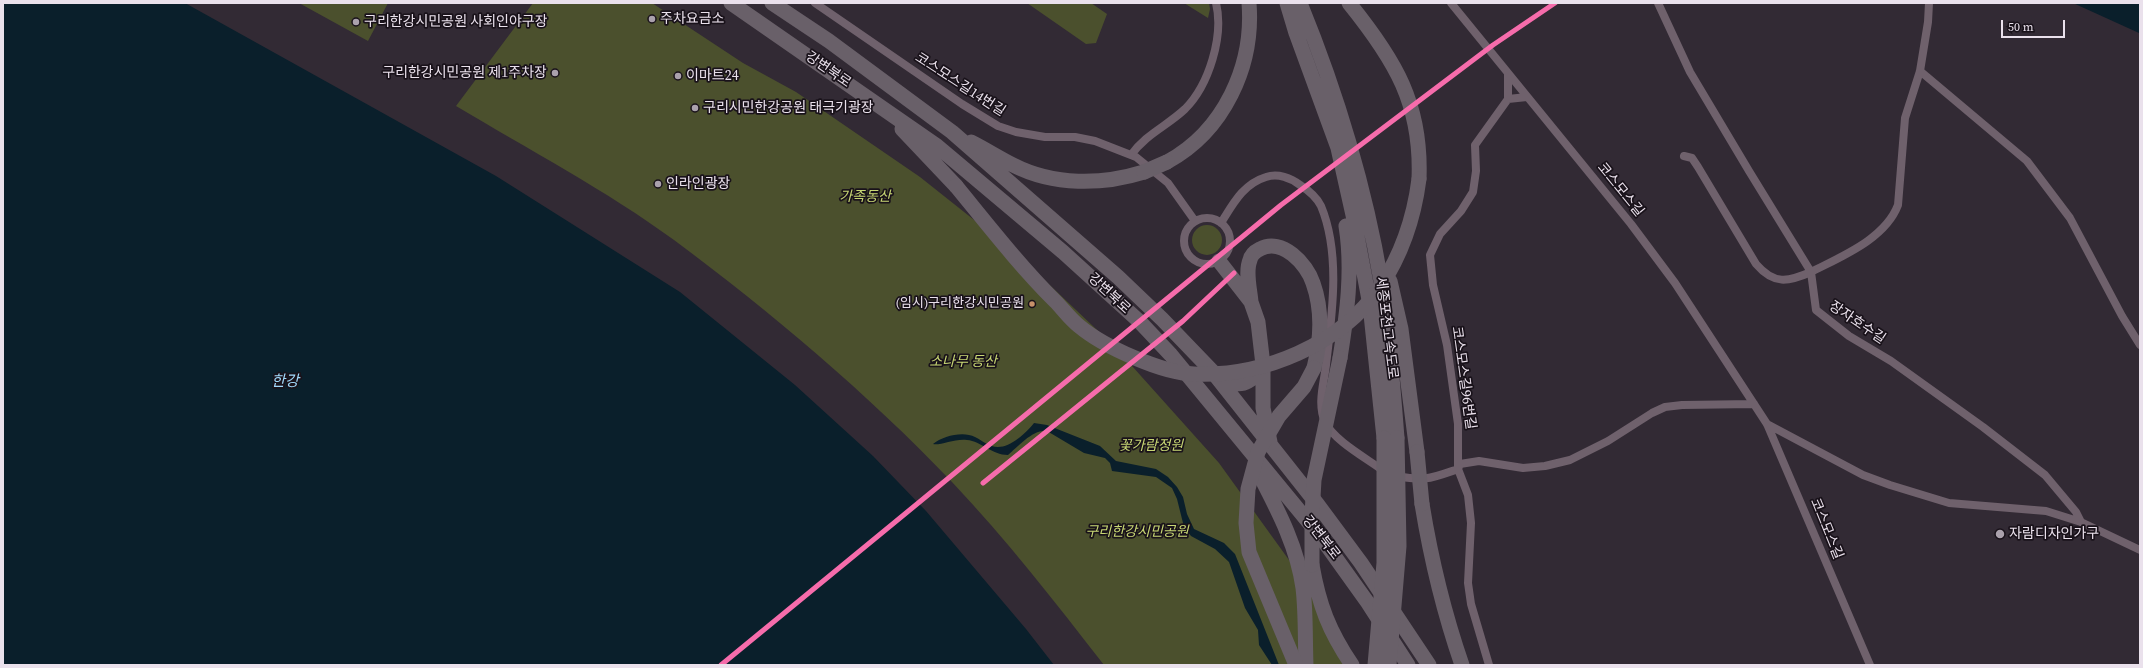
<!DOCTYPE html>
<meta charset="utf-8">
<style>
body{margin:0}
#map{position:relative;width:2143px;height:668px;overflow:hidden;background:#322a34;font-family:"Source Serif 4",serif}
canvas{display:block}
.frame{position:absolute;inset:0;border:4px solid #eae1ec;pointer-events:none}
.scale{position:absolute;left:2001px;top:20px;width:64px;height:18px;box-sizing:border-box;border:2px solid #eae1ec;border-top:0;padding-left:5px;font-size:12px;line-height:14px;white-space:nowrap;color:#eae1ec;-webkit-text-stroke:3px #19121a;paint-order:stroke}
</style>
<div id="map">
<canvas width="2143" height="668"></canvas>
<div class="frame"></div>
<div class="scale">50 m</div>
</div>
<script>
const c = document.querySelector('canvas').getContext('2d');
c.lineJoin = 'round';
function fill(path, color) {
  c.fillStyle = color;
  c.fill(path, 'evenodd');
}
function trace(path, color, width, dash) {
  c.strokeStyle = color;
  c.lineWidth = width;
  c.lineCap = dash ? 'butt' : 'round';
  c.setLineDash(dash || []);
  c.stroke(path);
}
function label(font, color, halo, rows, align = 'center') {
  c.font = font + ' "Source Serif 4","Noto Sans KR",serif';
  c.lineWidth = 3.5;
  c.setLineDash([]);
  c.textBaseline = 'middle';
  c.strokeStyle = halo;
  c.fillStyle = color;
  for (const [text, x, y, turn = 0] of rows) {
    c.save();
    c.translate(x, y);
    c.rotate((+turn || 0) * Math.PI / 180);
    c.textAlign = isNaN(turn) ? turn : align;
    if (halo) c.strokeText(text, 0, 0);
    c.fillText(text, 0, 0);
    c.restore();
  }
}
const green = new Path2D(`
 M299 3H388L368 41Z
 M533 3H652L743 63 796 92 920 177 1017 254 1115 347 1219 463 1315 596 1348 665H1104C1055 602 1006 539 952 482 867 393 772 313 674 240 607 191 528 149 456 106Z
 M1027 3H1091L1107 14 1096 43 1086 44Z
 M1184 3H1209L1210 9 1208 18Z
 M1192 240a15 15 0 1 1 30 0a15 15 0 1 1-30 0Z`);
const water = new Path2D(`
 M3 3H185L496 176 680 292 795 385 873 456 926 511 1026 629 1054 665H3Z
 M2073 3H2140V33H2139Z
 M1034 423 1047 425 1100 446 1116 461 1156 469 1168 477 1177 487 1183 497 1187 514 1194 529 1224 543 1235 554 1279 665H1272L1259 645 1258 630 1245 608 1229 562 1215 549 1191 536 1184 527 1177 499 1172 488 1156 477 1112 471 1110 463 1105 458 1084 453 1047 431C1033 429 1018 447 1008 455 992 455 981 441 967 440 956 438 939 446 933 444 943 436 963 431 975 437 983 441 989 447 998 447 1011 447 1026 433 1034 423Z`);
const street = new Path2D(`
 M815 3 962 104 998 126 1016 132 1045 137H1075L1095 141 1136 157 1168 183 1195 221
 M1451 3 1631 224 1675 283 1767 424 1870 665
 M1658 3 1690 72 1749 171 1811 272C1788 282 1774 285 1756 264L1698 167 1692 158 1684 156
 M1929 3 1928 22 1920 71 1905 118 1898 205C1885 239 1842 256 1811 272L1816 310 1849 336 1891 361 1983 427 2045 475 2076 512 2081 522
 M1920 71 2027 161 2070 218 2122 316 2140 345
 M1508 74V99L1527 97
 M1131 155C1146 134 1167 126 1185 109 1209 85 1224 36 1216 3
 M1184 241a23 23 0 1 1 46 0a23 23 0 1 1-46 0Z
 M1221 223C1233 204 1243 184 1266 177 1278 173 1291 178 1300 185 1308 190 1317 198 1321 206 1341 254 1332 315 1326 365 1324 383 1317 404 1325 422 1334 441 1368 459 1385 472
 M1767 424 1863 475 1890 485 1949 503 2046 511 2081 522 2140 550
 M1458 469 1460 464 1479 461 1523 468 1545 466 1570 460 1608 441 1652 413 1665 407 1682 405 1754 404
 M1395 476C1427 481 1429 479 1458 469
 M1489 665 1471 604 1468 583 1471 523 1468 495 1458 469V424L1447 345 1433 285 1430 255 1440 234 1461 211 1473 192 1476 171 1475 145 1508 99`);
const highway = new Path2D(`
 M731 3 937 146 1063 252 1140 322 1171 355 1320 536 1368 603 1408 665
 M772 3 829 41 952 132 1118 277 1162 319 1212 371 1318 505 1361 563 1429 665
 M1287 3 1296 33 1338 148 1353 215 1370 305 1384 438
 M1300 3C1336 91 1365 187 1381 281 1389 333 1393 385 1397 438
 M1349 3C1395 60 1422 104 1419 179
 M902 129 956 186
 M971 142C985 149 999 158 1013 165 1054 186 1102 185 1144 172
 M1167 162C1224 131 1254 66 1249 3
 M1219 261 1251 302 1258 322 1263 365V408L1270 442
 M1390 281 1401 329 1417 452
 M1251 302C1250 289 1245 272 1250 260 1251 255 1256 251 1260 249 1282 237 1307 264 1313 283 1323 311 1321 340 1314 368
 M1340 358C1347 314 1353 270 1346 226
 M1218 375C1238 390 1251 385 1263 365
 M1255 466C1275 505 1297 544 1303 588 1306 613 1305 640 1306 665
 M1422 504C1431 559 1444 613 1462 665
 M1312 565C1319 605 1329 631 1352 665`);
const highwayBridge = new Path2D(`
 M1144 172 1167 162
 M956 186C988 225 1019 265 1055 301 1063 309 1070 319 1079 326 1104 347 1162 373 1194 374 1262 377 1341 345 1380 287 1402 254 1414 218 1419 179
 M1417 452 1422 504
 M1312 565V515L1314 480 1340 358
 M1296 665 1249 552 1246 523 1248 489 1258 452 1279 416 1304 387 1314 368
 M1375 665 1384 563V438
 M1389 665 1399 546 1397 438`);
const metro1 = new Path2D(`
 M983 483 1183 321 1234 273
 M721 665 1281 205 1493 45 1555 3`);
const markers = [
 [652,19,4,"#aaa1ac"],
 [356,22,4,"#aaa1ac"],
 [555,73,4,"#aaa1ac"],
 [678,76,4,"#aaa1ac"],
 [695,108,4,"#aaa1ac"],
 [658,184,4,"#aaa1ac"],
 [1032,304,3.5,"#c7916a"],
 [2000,534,5,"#aaa1ac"]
];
const busNames = [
 ["(임시)구리한강시민공원",1024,304]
];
const poiNames = [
 ["주차요금소",660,19],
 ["구리한강시민공원 사회인야구장",364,22],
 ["구리한강시민공원 제1주차장",547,73,"right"],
 ["이마트24",686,76],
 ["구리시민한강공원 태극기광장",703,108],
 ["인라인광장",666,184],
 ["자람디자인가구",2009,534]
];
const streetNames = [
 ["강변북로",828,70,35],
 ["코스모스길14번길",960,85,33],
 ["코스모스길",1620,190,51],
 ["강변북로",1109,294,43],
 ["장자호수길",1857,323,34],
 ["세종포천고속도로",1386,328,83],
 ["코스모스길96번길",1463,378,82],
 ["코스모스길",1826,529,68],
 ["강변북로",1321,538,52]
];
const parkNames = [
 ["가족동산",865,197],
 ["소나무 동산",963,362],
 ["꽃가람정원",1151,446],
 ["구리한강시민공원",1137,532]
];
const waterNames = [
 ["한강",285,382]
];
fill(green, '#4b502d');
fill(water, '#0a1f2b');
trace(street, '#6f616c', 8);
trace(highway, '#696069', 15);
trace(highwayBridge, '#696069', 15);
trace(metro1, '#f66cab', 5);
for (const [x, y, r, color] of markers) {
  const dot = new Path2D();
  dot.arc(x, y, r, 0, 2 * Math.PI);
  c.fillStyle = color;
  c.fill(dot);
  trace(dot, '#19121a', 1.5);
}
label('13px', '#eae1ec', '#19121a', busNames, 'right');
label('14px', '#eae1ec', '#19121a', poiNames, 'left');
label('14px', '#eae1ec', '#19121a', streetNames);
label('italic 14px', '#c8d774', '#19121a', parkNames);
label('italic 15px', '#a0d9fb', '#19121a', waterNames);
</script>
